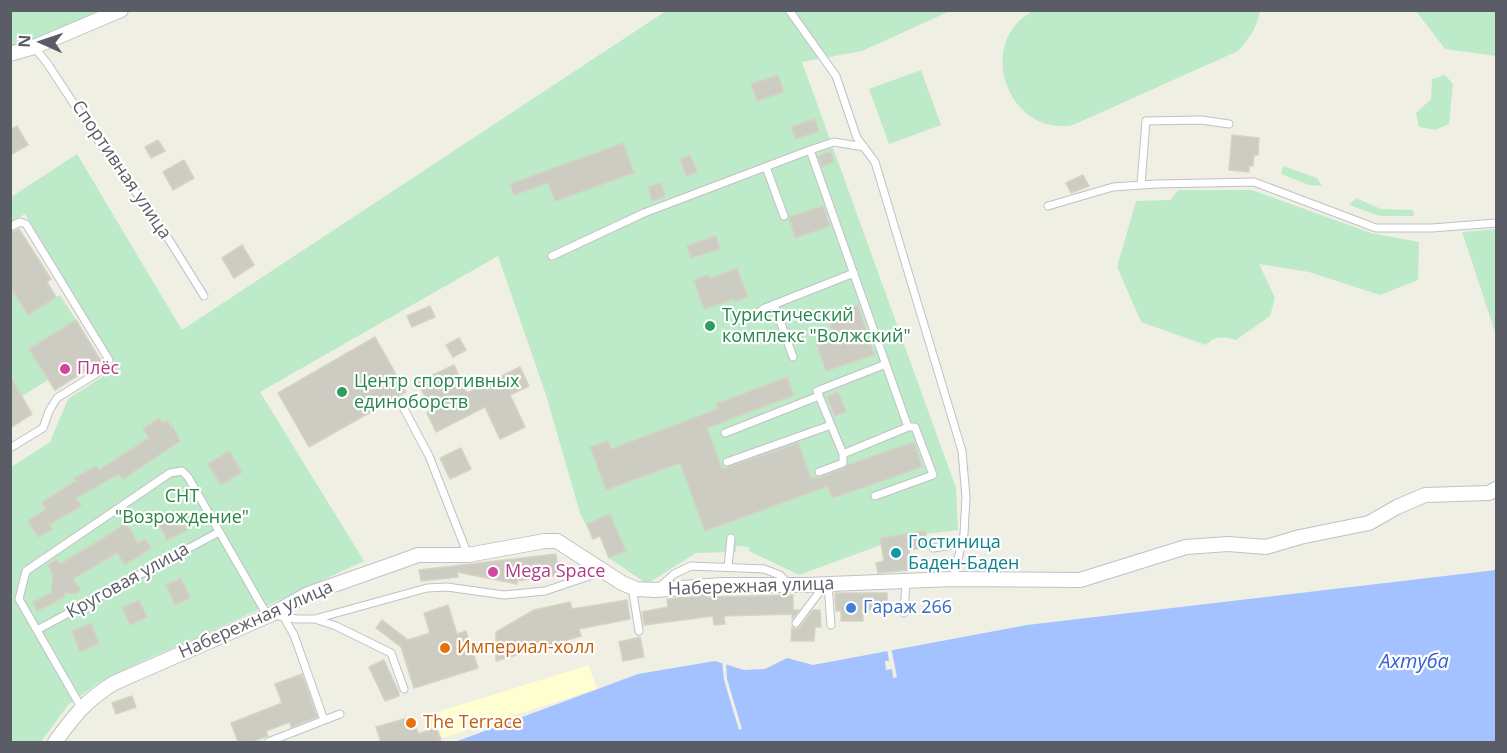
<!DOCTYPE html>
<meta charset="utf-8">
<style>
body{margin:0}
#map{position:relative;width:1507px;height:753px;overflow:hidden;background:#eff0e3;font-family:"Open Sans",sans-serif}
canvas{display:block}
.frame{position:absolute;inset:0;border:12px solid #5b5d66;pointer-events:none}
.north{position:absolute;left:12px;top:12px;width:60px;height:60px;-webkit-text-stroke:4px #fff;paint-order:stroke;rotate:273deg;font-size:16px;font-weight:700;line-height:24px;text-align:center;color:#5b5d66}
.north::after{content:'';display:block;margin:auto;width:21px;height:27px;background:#5b5d66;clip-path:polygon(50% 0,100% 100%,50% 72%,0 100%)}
</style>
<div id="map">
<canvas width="1507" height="753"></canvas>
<div class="frame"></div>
<div class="north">N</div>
</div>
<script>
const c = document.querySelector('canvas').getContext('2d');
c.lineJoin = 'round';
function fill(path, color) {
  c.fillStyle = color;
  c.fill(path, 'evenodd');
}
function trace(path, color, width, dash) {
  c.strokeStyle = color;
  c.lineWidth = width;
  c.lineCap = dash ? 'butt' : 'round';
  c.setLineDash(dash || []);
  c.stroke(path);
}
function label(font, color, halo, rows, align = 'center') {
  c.font = font + ' "Open Sans",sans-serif';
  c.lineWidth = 4.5;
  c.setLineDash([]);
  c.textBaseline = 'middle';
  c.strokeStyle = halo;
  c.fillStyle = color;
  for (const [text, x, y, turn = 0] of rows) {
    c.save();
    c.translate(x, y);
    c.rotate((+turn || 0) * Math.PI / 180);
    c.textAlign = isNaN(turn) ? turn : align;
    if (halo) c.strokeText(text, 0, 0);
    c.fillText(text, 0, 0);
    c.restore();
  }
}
const green = new Path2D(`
 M11 11H107L11 49Z
 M666 11H950L862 51 802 62 956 488 958 530 925 534V531L880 538 881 545 799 575 749 551V547L736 546V552L696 553 647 584 609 558 600 536 593 539 580 513 546 395 498 256 260 392 364 561 197 638 147 659 98 683 68 705 41 742H11V467L50 442 68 399 117 367 25 214 11 222V197L77 154 182 330Z
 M1033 11V10L1260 11C1257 28 1249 39 1238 51L1073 125C1008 137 974 42 1033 11Z
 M1416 11H1496V56L1445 49Z
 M921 70 941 125 889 144 869 89Z
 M1445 75 1453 84 1449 124 1435 130 1419 127 1416 113 1431 99 1432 79Z
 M1283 166 1317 178 1322 186 1309 185 1281 174Z
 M1178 190H1252L1371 233 1419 242 1418 280 1380 295 1309 272 1259 264 1275 298 1270 316 1236 340C1224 337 1216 335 1206 345L1141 322 1117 267 1136 201 1170 200Z
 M1356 198 1381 209 1413 210 1414 216H1380L1349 205Z
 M1496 229V335L1462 232Z
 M11 286 28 315 60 295 76 320 30 349 48 380 22 396 11 377Z`);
const sand = new Path2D(`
 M589 665 597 689 442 738 434 713Z`);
const water = new Path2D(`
 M1496 570V742H455L638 674 715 661 744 670 765 669 787 658 813 665 1027 625Z`);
const pier = new Path2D(`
 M891 647 897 677 893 678 892 669 886 670 885 661H889L887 648Z
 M722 660 726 661 727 679 742 729 739 730 724 680Z`);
const building = new Path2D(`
 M778 75 784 92 757 101 751 84Z
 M815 119 819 131 796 139 791 127Z
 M17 126 28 145 10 155V130Z
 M1232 135 1259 138 1258 155H1254L1253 166H1249V172L1229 170Z
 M158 140 165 151 151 158 145 147Z
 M623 143 634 173 555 201 548 183 514 195 510 184Z
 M831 151 834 162 822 167 818 156Z
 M690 155 697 172 686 176 680 159Z
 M184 160 194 178 173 190 163 172Z
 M1083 175 1089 186 1071 193 1066 183Z
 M661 183 665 197 652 201 648 187Z
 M823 206 830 226 795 238 789 217Z
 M19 229 51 279 47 282 56 297 28 315 10 286V233Z
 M716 236 720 249 691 258 687 246Z
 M242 245 254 265 234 278 222 258Z
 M737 268 748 297 735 302 734 299 704 309 694 280 708 275 710 279Z
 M858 305 874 355 826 371 817 345 835 339 827 315Z
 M430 306 435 317 412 327 407 316Z
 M76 320 101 361 55 390 29 349Z
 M375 337 406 392 309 447 278 393Z
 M459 338 466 350 453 357 446 345Z
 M454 365 467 393 520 367 529 386 510 395 525 427 500 439 485 407 436 432 427 413 431 410 418 382Z
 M10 376 32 414 10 428Z
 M787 377 794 395 707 428 722 469 798 443 811 478 821 477 845 468 848 465 914 442 922 467 832 498 828 486 705 531 680 463 606 490 590 447 608 441 611 449 718 409 716 404Z
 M838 392 846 411 835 416 827 397Z
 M159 418 163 423 167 420 171 427 172 425 180 441 123 479 119 474 76 498 81 506 49 525 52 529 38 537 28 521 46 509 42 502 76 481 74 478 97 466 99 470 149 438 143 429Z
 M461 448 471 469 450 479 440 458Z
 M229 451 242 472 221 485 208 464Z
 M177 510 187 530 167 540 157 521Z
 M610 514 626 551 609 558 600 536 593 539 587 524Z
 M126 523 138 543 145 539 151 548 125 565 117 553 73 579 80 589 76 594 65 592 64 597 37 611 33 602 51 593 53 575 48 565 57 559 60 564 107 536Z
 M925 531 928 547 909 550 910 558H907L909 570 878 573 876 563 884 561 880 538Z
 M556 554 559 575 517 581V584L457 572 458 577 421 581 419 570Z
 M181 578 190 598 175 605 166 585Z
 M835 593H887V610H863V621H841V611H836Z
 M705 595 706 597 793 595V610H799L792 619V614L724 616 725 624 714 625 713 616 644 625 642 612 668 607 667 599Z
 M139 600 147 617 130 625 122 608Z
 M627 600 630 619 579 629 581 636 496 661V632L534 610 570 602 572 609Z
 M448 605 457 634 466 631 478 668 414 688 401 647 376 628 382 620 408 640 430 633 424 613Z
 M813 610H820L821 627H815L814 641H791L792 627 796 629 800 627Z
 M91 623 99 643 80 652 72 631Z
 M640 637 644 657 623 661 619 642Z
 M384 660 399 693V696L385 701 369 667Z
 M302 674 317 717 291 727 290 722 266 731 268 736 250 742H238L231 723 282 703 275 684Z
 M132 696 136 707 116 714 112 703Z
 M411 717 419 734 436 727 441 740 433 742H381L376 727Z`);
const service = new Path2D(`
 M789 10 836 76 857 138 875 162 962 451 966 497 964 534 953 579
 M34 47 47 63 101 145 158 222 204 296
 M766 167 784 216
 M1141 185 1146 121 1201 120 1229 124
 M1048 206 1113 187 1156 184 1254 182 1376 228H1432L1496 223
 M10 227 20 222 26 224 109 360 102 370 57 398 49 411 43 428 10 448
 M552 256 644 213 810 150
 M774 304 793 357
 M740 320 756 314 765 308 854 273
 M402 405 429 456 468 555
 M725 433 819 396
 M843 454 817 391 886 364
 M727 462 831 425
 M819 472 843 463V454L908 427 810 150 834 142 864 147
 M875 496 933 475 915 427H908
 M933 548 960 544
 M728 567 731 538
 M828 584 831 625
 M632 587 639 631
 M657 589 674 574 691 566 764 569 780 575 787 583
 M904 613 906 581
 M274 615 296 619H315L427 588 447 587 504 595 545 591 604 571
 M283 616 294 635 324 720
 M318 620 336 626 391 653 404 689
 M796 623 824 586
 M37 630 219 532
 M81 707 19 599 26 571 170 473 182 471 188 477 267 615
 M268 742 340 714`);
const minor = new Path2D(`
 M10 54 34 47 121 10
 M55 742C75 715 85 701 114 683L272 614 308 594 399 562 418 555H468L545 541H557L622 583 636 589 655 590 722 585H806L953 579 1080 580 1186 547 1228 544 1266 547 1300 537 1369 523 1397 507 1425 495 1489 493 1496 489`);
const markers = [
 [710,326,6,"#2e9e5b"],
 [65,369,6,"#d1479c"],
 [342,392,6,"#2e9e5b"],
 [896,553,6,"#0f9aa8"],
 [493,572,6,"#d1479c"],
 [851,608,6,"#3f7fe0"],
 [445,648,6,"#e8710a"],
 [411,723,6,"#e8710a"]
];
const streetNames = [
 ["Спортивная улица",121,170,56],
 ["Круговая улица",128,581,-29],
 ["Набережная улица",751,587,-2],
 ["Набережная улица",256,620,-24]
];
const leisureNames = [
 ["Туристический",722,316],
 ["комплекс \"Волжский\"",722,337],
 ["Центр спортивных",354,382],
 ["единоборств",354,403]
];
const hotelNames = [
 ["Плёс",77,369],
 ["Mega Space",505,572]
];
const parkNames = [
 ["СНТ",182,497],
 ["\"Возрождение\"",182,518]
];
const cultureNames = [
 ["Гостиница",908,543],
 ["Баден-Баден",908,564]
];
const shopNames = [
 ["Гараж 266",863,608]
];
const foodNames = [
 ["Империал-холл",457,648],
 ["The Terrace",423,723]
];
const waterNames = [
 ["Ахтуба",1414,662]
];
fill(green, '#bdeac8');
fill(sand, '#fefed0');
fill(water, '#a4c2ff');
fill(pier, '#eff0e3');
fill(building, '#cdccc2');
trace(building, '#d5d3c1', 1.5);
trace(service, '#c0c1c8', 9);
trace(minor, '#c0c1c8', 16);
trace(service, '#fff', 7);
trace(minor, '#fff', 14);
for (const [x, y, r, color] of markers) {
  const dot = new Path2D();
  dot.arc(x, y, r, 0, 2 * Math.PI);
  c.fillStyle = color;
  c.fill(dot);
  trace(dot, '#fff', 2);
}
label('18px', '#5b5d66', '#fff', streetNames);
label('18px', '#27864d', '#fff', leisureNames, 'left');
label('18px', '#b23c85', '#fff', hotelNames, 'left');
label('18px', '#2c8444', '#fff', parkNames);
label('18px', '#0d838f', '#fff', cultureNames, 'left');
label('18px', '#366cbe', '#fff', shopNames, 'left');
label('18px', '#c56008', '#fff', foodNames, 'left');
label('italic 20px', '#3a60cf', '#fff', waterNames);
</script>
